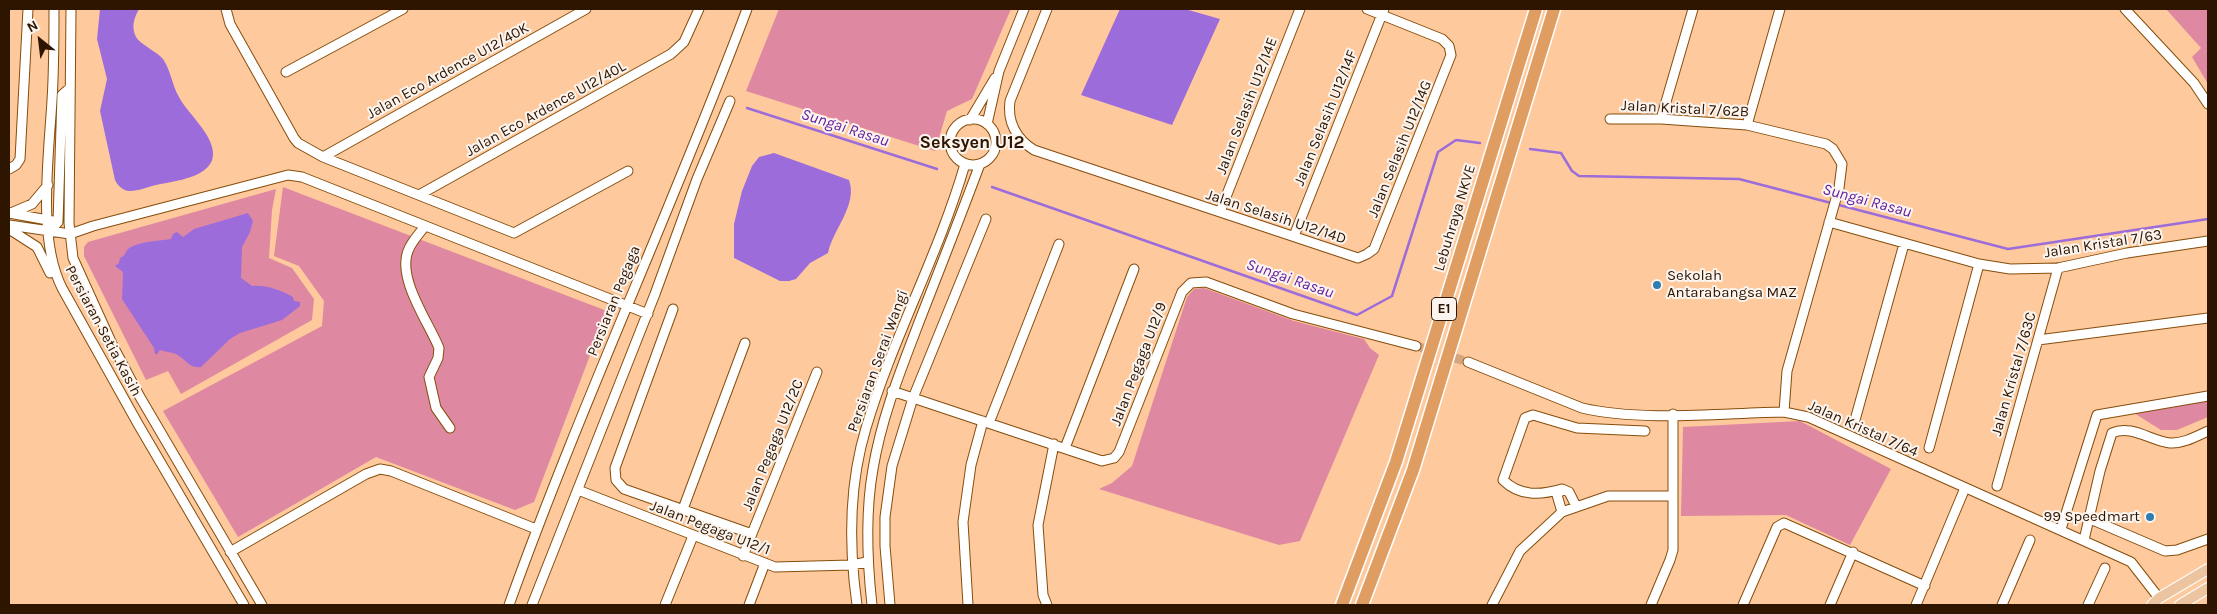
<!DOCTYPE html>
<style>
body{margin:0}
#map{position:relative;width:2217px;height:614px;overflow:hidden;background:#fec99d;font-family:Karla,sans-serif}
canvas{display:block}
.frame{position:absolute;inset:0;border:10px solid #2d1500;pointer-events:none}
.north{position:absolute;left:15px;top:15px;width:50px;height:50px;-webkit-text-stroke:4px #fcf5ef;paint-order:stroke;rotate:331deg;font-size:14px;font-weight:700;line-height:20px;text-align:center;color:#2d1500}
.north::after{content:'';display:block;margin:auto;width:18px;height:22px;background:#2d1500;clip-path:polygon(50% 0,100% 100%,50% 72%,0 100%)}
</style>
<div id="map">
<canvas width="2217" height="614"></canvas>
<div class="frame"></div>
<div class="north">N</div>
</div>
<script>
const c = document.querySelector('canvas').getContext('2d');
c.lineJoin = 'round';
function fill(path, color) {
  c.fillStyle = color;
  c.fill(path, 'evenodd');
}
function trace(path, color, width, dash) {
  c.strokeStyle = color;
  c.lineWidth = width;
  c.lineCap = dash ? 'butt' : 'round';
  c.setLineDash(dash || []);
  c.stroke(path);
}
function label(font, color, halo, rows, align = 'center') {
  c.font = font + ' Karla,sans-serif';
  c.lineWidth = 4;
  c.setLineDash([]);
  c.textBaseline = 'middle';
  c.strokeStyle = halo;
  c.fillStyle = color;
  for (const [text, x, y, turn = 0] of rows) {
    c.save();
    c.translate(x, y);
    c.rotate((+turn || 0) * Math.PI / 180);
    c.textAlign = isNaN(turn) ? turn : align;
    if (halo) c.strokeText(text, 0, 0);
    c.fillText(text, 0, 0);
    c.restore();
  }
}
const green = new Path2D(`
 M779 9H1011L972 99 947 111 935 151 746 91Z
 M2166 9H2208V84L2192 57 2201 48Z
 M283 187 607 311 534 502 515 510 376 457 238 537 163 411 322 326 324 301 299 266 274 256Z
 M276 189 272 210 269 258 292 268 314 299 312 320 181 394 168 371 146 380 84 256V247L88 242Z
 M1204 288 1294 321 1364 339 1370 348 1379 355 1300 541 1279 545 1099 489 1112 483 1132 466 1187 297 1194 289Z
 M2208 398V417L2177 430H2161L2134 413Z
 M1800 421 1891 469 1850 545 1786 515 1681 516 1683 427Z`);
const water = new Path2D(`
 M100 9H139C134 18 131 27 136 37 141 45 156 51 163 59 171 71 172 85 179 97 188 114 211 132 213 152 215 178 173 181 156 185 148 187 138 191 130 191 123 191 118 186 115 180L100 111 107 79 97 39Z
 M1120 9H1185L1220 19 1172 125 1081 95Z
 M774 153 849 180C858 205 833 229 828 253L810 263 796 279 789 281H780L734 258V224L742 191 752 166 759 157Z
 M248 213 253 221 250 232 242 247 241 278 252 286C267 285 280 290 293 297L294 301 300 302V306L282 320 240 333 230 339 201 367C189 369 186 359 176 354 171 352 165 352 160 350L157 354H155L154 348 122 299 123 272 115 266 119 263 120 258C127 255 125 250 131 247 143 241 159 241 171 239L173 234 177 232 183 237 194 229Z`);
const stream = new Path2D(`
 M747 108 937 169
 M1530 149 1561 153 1572 171 1579 176 1739 179 2008 249 2208 219
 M992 187 1357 315 1392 296 1438 152 1456 140 1480 143
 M2207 605H2208`);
const minorTunnel = new Path2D(`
 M1416 346 1468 362`);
const minor = new Path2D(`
 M54 9C54 39 54 70 52 100 49 154 37 239 62 288L138 424 244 605
 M71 9 69 223 73 258 113 346 140 397 262 605
 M226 9 230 24 294 138 298 143 323 157 514 233 628 171
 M1047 9 1010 101C1007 121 1016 139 1034 150L1358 258 1367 254 1374 249 1451 55 1449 46 1442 39 1367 9
 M2125 9 2194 83 2208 104
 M286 72 403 9
 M1610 119H1661L1747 125 1826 144 1833 149 1842 164 1839 188 1787 371 1784 412
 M1661 119 1693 9
 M950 142a23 23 0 1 1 46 0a23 23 0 1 1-46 0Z
 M970 120 995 78
 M987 124 999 71 1024 9
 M1747 125 1780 9
 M323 157 586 9
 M9 169 16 165 20 159 28 9
 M419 195 671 54 684 42 699 9
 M1220 212 1300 9
 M9 213 53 221
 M11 213 32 204 48 185
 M1829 222 1979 264 2010 269 2058 268 2127 253 2208 241
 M9 225 70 234 93 226 288 175 302 177 648 314
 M425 226C420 233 411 242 408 251 397 279 429 323 439 348L438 358 429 377 436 408 450 428
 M9 229 37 247 50 273
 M49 231 58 222 62 95 70 88
 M1294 236 1384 9
 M673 309 615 468 616 480 624 489 752 534
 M2038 340 2208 318
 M1468 362 1582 408C1643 422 1721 413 1784 412L1808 417 2131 562 2159 598
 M892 391 1102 461 1114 458 1119 452 1182 292 1191 283 1206 282 1293 314 1416 346
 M1855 420 1904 244
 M989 423 1059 244
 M1065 448 1134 269
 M1929 448 1979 264
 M1997 486 2058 268
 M578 490 775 567 851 565 867 562
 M1576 506 1569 492 1562 489C1541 495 1520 497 1503 480L1525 418 1533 415 1577 428 1645 431
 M683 509 745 343
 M1562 512 1557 495 1562 489
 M2088 518 2165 551 2177 550 2208 539
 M2061 529 2097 415 2208 396
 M2084 540 2100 471 2112 433C2131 424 2151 441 2170 443 2183 444 2197 436 2208 431
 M230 552 366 474 380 469 391 471 536 529
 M743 556 817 372
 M509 605C581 404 672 209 747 9
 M532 605 655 294 697 179 730 101
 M665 605 693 536
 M749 605 765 563
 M857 605C849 548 849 484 866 428 893 337 939 254 965 164
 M872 605C867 560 865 514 873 469 882 415 902 367 921 317 941 266 961 215 980 164
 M890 605 885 546V517L892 466 913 398 986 219
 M968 605 963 522 971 465 983 421
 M1047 605 1043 595 1038 525 1054 444
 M1492 605 1520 551 1562 512 1608 496H1673
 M1651 605 1670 560 1673 550V414
 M1743 605 1777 527 1784 523 1925 586
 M1830 605 1853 552
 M1916 605 1965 488
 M2002 605 2030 540
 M2088 605 2105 568`);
const major = new Path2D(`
 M2152 605 2159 598 2208 569
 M2180 605 2208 588`);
const highway = new Path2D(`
 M1342 605 1396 462 1536 9
 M1362 605 1413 470 1554 9`);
const markers = [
 [1657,285,5,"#307daf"],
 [2150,517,5,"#307daf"]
];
const shields = [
 [1444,309,25]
];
const shieldNames = [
 ["E1",1444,309]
];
const streetNames = [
 ["Jalan Eco Ardence U12/40K",448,71,-29],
 ["Jalan Selasih U12/14E",1247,106,-69],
 ["Jalan Eco Ardence U12/40L",546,109,-29],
 ["Jalan Kristal 7/62B",1685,109,3],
 ["Jalan Selasih U12/14F",1326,118,-68],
 ["Jalan Selasih U12/14G",1400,149,-68],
 ["Jalan Selasih U12/14D",1276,217,18],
 ["Lebuhraya NKVE",1455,218,-73],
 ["Jalan Kristal 7/63",2103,244,-9],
 ["Persiaran Pegaga",614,301,-68],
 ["Persiaran Setia Kasih",103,331,62],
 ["Persiaran Serai Wangi",878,361,-70],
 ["Jalan Pegaga U12/9",1139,364,-69],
 ["Jalan Kristal 7/63C",2014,374,-74],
 ["Jalan Kristal 7/64",1863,429,24],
 ["Jalan Pegaga U12/2C",773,445,-68],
 ["Jalan Pegaga U12/1",710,528,21]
];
const poiNames = [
 ["Sekolah",1667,276],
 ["Antarabangsa MAZ",1667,293],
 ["99 Speedmart",2140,517,"right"]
];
const waterNames = [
 ["Sungai Rasau",845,128,18],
 ["Sungai Rasau",1867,201,15],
 ["Sungai Rasau",1290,279,19]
];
const quarterNames = [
 ["Seksyen U12",972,143]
];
fill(green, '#df88a1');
fill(water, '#9c6cda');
trace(stream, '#9c6cda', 2.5);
trace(minorTunnel, '#d4a57e', 9, [9, 4.5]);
trace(minor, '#864d0b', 11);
trace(major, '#fff', 12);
trace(highway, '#fff', 15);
trace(minor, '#fff', 9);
trace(major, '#ecc4a0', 10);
trace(highway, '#e09d61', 12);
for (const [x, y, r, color] of markers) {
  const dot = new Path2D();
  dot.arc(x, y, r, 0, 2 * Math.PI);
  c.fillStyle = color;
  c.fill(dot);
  trace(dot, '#fcf5ef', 2);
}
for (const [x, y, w] of shields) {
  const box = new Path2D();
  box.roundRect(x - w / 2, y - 11.5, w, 23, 4);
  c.fillStyle = '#fcf5ef';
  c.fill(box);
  trace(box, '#2d1500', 1);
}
label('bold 14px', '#2d1500', null, shieldNames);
label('15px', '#2d1500', '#fcf5ef', streetNames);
label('15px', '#2d1500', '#fcf5ef', poiNames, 'left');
label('italic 16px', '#621da2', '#fcf5ef', waterNames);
label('bold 18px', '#2d1500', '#fcf5ef', quarterNames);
</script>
